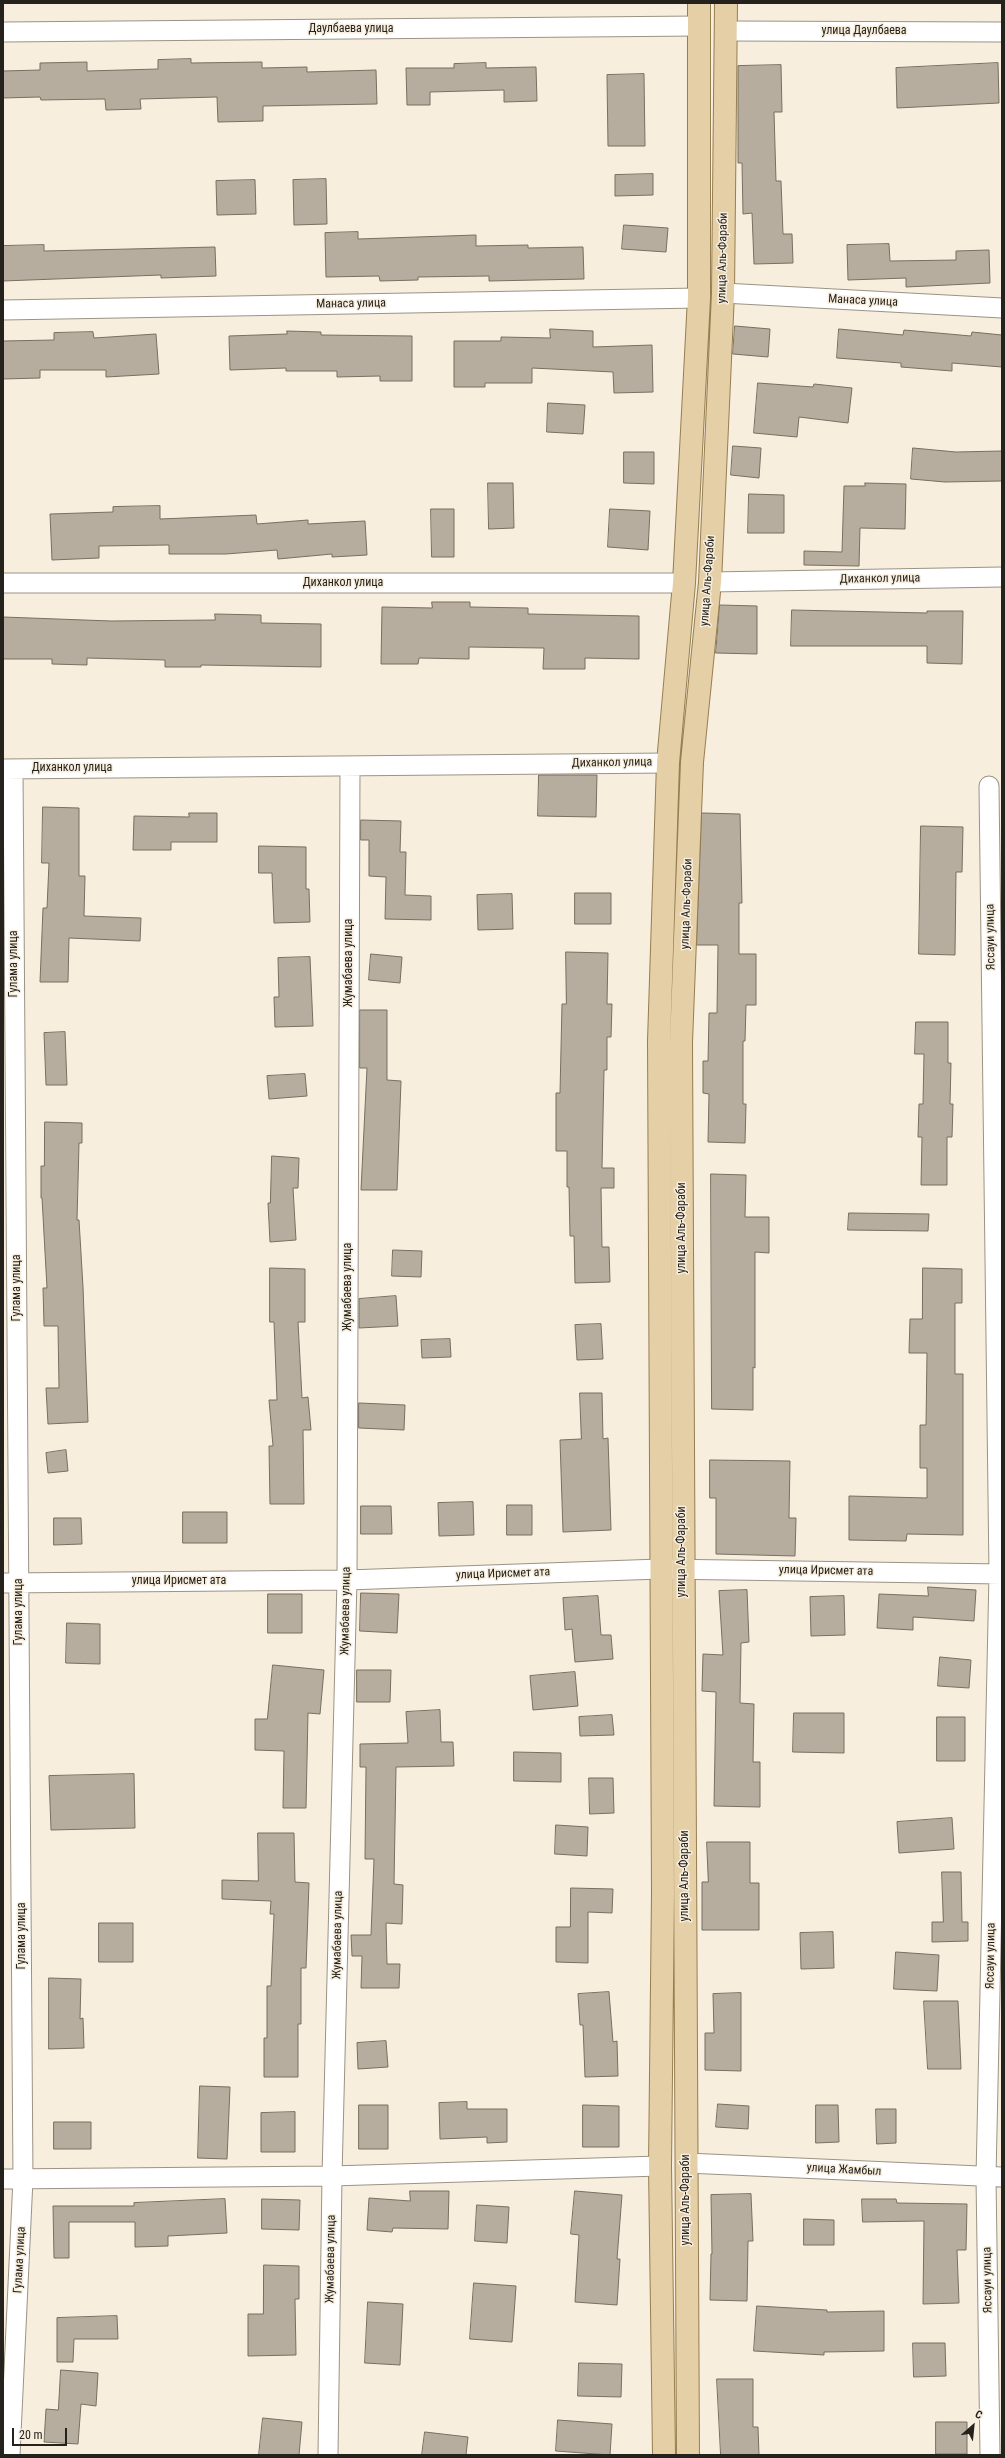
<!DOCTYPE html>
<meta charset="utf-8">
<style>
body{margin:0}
#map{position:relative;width:1005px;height:2458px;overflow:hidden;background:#f7eede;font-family:"Roboto Condensed",sans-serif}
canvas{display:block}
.frame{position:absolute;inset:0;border:4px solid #25221d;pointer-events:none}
.north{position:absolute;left:953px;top:2406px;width:40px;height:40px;-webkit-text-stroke:3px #f7eede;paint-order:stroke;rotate:27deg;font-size:11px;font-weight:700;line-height:16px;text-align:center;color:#25221d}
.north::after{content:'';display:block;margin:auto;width:14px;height:18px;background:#25221d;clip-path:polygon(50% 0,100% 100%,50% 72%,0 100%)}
.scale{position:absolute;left:12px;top:2428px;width:55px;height:18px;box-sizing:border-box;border:2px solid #25221d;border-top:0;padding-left:5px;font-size:12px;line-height:14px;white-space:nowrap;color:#25221d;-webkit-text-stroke:3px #f7eede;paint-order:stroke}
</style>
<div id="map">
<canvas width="1005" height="2458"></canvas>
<div class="frame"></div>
<div class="north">С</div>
<div class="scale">20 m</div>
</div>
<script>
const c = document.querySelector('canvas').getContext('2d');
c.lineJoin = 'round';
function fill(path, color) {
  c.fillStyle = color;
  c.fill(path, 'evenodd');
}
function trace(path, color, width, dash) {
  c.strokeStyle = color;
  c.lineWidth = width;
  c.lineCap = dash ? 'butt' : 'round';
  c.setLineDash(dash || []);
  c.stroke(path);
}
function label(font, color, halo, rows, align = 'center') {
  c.font = font + ' "Roboto Condensed",sans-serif';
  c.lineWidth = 3;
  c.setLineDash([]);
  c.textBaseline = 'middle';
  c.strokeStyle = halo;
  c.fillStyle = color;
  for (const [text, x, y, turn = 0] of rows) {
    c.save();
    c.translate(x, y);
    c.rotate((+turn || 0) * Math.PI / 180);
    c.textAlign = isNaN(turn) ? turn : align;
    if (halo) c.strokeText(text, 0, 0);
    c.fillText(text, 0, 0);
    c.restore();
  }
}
const building = new Path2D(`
 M191 59V63L262 62V68L307 67V72L376 70 377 104 263 106V121L218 122 217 97 140 99 141 109 106 110 105 99 41 100 40 97 3 98V71L40 70V63L87 62V71L158 69V60Z
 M486 63V68L536 67 537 101 504 102V90L430 92V105H407L406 68H454V64Z
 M998 63 999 103 897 108 896 68Z
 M781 65 782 112H774L776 181H781L783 234H792L793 263 754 264 752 213 743 214 742 163H738V66Z
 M644 74 645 146H608L607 75Z
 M653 174V195L615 196V175Z
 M326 179 327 224 294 225 293 180Z
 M255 180 256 214 217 215 216 181Z
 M624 225 668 228 666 252 622 249Z
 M358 232V239L476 235V246L528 245V248L583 247 584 279 489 281V276L418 277V280L380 281 379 276 326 277 325 233Z
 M889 244 890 261 956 260V251L989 250 990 283 906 287V278L848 280 847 245Z
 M44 245V251L215 247 216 276 161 278V275L3 281V246Z
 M735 326 770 329 768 357 733 354Z
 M550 329 593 331V347L652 345 653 392 614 393 613 372 532 368V383H485V387H454V341H501V337L550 338Z
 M839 329 903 335 904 330 971 336 972 332 1002 335V367L952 363V371L901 367V363L837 358Z
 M287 331 321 332V335L412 336V381H380V376L337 377V371H286V368L230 370 229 336 287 334Z
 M93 332 94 338 156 334 159 374 106 377V370H40V378L3 379V341L54 340V333Z
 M758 383 813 387 814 384 852 388 848 423 799 417 797 437 754 433Z
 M548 403 585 405 583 434 547 432Z
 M733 446 761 448 759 478 731 475Z
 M913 448 956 452 1002 451V481L945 482 911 479Z
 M624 452H654V484L624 483Z
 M488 483H513L514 528 489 529Z
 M865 483 906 484 905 529 860 528 859 566 804 565V551L842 552 844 486H865Z
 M749 494 784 495V533H748Z
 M160 506V519L256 515 257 524 308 520V524L365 521 367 555 332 557V554L278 559 277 550 226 554H169V545L99 546V558L52 560 50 514 113 512V507Z
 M431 509H454V557H432Z
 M610 509 650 511 648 550 608 547Z
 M432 602H470V607L528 608V614L639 616V659L585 658V669H543L544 648 469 647V659L419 658 418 664H381L382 607 432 608Z
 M720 605 757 606V654L716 653Z
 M792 610 927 613V611H963L962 664 927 663V646H791Z
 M215 614 261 615V623L321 624V667L201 665V667H165V660L87 658V665L52 664V659H3V617L111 621 215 620Z
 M539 775H597L596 817 538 816Z
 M43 807 79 808V876H85L84 916 141 918 140 941 69 938 68 982H40L43 908H47L49 863H42Z
 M189 813H217V842H171V850H133L134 816 189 817Z
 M702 813 740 814 742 903H739V954H756V1005H746L745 1041H743V1104H746L745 1143 708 1142 709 1094 703 1093V1061H708L709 1013H717L718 945H697Z
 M361 820 401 821 400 852H406L405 895 431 896V920L385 919 386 877 369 876V840H361Z
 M921 826 963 827 962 872H956L955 955 919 954Z
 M259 846 306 847V889H309L310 922 274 923 272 873H259Z
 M575 893H611V924H575Z
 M512 894 513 929 478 930 477 895Z
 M566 952 608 953 607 1004H612L611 1037H607V1070H604L602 1168H614V1188H601L602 1247H609L610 1282 575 1283 574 1236H570L569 1187H567V1151H556V1093H560L562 1004H566Z
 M371 954 402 957 400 983 369 980Z
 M310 957 313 1026 275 1027 274 997H279L278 958Z
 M360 1010H387V1080L401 1081 397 1190H361L367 1068H360Z
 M916 1022H948V1063H951L950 1104H953L952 1137H947V1185H921L922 1137H918L919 1104H923L924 1054H915Z
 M65 1032 67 1085H46L44 1033Z
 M305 1074 307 1096 269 1099 267 1076Z
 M45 1122 82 1123V1143H79L77 1220H79L83 1287 88 1422 48 1424 46 1388H59L58 1326H44L43 1288H47L42 1198H41V1166H44Z
 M272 1156 299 1158 298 1188H293L296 1240 270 1242 268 1203H270Z
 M711 1174 746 1175 745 1217H769V1253L755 1252V1368L753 1367V1410L712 1409Z
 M849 1213 929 1214 928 1231 848 1230Z
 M393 1250 422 1251 421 1277 392 1276Z
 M270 1268 305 1269V1322H298L302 1398 308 1397 311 1430H303L304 1504H270L269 1446H273L269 1400H277L274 1322H270Z
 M923 1268 962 1269V1303H955V1374H963V1535L907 1534 906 1541 849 1540V1496L927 1498V1468H920V1425H926L927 1353H909L910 1319H922Z
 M396 1296 398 1326 359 1328V1299Z
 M601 1324 603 1359 577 1360 575 1325Z
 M450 1339 451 1357 422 1358 421 1340Z
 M580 1393H602L603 1439 608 1438 611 1530 563 1532 560 1440 581 1439Z
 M359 1403 405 1405 404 1430 359 1428Z
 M66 1450 68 1471 48 1473 46 1453Z
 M710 1460 790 1461 789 1518H796L795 1556 716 1554V1498H710Z
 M473 1502 474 1535 439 1536 438 1503Z
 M507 1505H532V1535H507Z
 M361 1506H391L392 1534H361Z
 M183 1512H227V1543H183Z
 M54 1518H81L82 1544 54 1545Z
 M928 1587 976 1590 974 1621 913 1617V1630L877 1628 879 1594 928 1596Z
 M747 1590 749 1642 741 1643 740 1703 754 1704 753 1762H760V1807L714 1806 716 1692 702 1691 703 1654 723 1655 719 1591Z
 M361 1593 399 1594 397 1633 360 1631Z
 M268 1594H302V1633H268Z
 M598 1596 601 1635H611L613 1659 575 1662 572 1629 565 1630 563 1598Z
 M844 1596 845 1635 811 1636 810 1597Z
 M67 1623 100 1624V1664L66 1663Z
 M940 1657 971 1660 969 1688 938 1686Z
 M273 1665 324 1670 320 1714 308 1713 306 1808H283L284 1751 255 1750V1719H267Z
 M357 1670H391L390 1702H357Z
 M575 1672 578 1706 533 1710 530 1676Z
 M440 1710 441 1742H453L454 1766 396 1767 394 1884 403 1885 402 1924 386 1923 387 1964H400L399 1988H361L362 1956H352L351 1935H371L374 1859H365L366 1767H360V1744L408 1743 406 1712Z
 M794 1713H844V1753L793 1752Z
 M612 1715 614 1735 580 1736 579 1717Z
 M937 1717H965V1761H937Z
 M514 1752 561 1753V1782L514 1781Z
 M134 1774 135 1828 51 1830 49 1776Z
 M589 1778H613L614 1813 590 1814Z
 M952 1818 954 1849 899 1853 897 1822Z
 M556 1825 588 1827 587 1856 555 1854Z
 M258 1833H294L295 1882 309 1883 306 1968H301V2024H298V2077H264V2038H267V1986H271L274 1914H270L271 1901 222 1899V1880L258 1881Z
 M707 1842H750V1883H759V1930H702V1882H708Z
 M942 1872H961L962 1922H968V1941L932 1942V1922H943Z
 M571 1888 613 1889 612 1913 588 1912V1963L556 1962V1927H570Z
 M99 1923H133V1962H99Z
 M833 1932 834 1968 801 1969 800 1933Z
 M896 1952 939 1955 937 1991 894 1989Z
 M49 1978 81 1979 80 2019 83 2018 84 2048 49 2049Z
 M609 1992 613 2042 617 2041 618 2076 585 2077 583 2025H580L578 1994Z
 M741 1993V2071L705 2070V2033H714L713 1994Z
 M924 2001H958L961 2069H928Z
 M386 2041 388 2067 358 2069 357 2043Z
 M200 2086 230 2087 227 2159 198 2158Z
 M467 2102V2109H507V2142L487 2143V2137L440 2139 439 2103Z
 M718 2104 749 2106 748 2129 716 2127Z
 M359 2105H388V2149H359Z
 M583 2105 619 2106V2147H583Z
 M816 2105H838L839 2142 816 2143Z
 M876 2109H896V2143L877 2144Z
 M295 2112V2152H261V2113Z
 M54 2122H91V2149H54Z
 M410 2191H449L448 2229 393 2228 392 2232 367 2230 369 2198 410 2201Z
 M575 2191 622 2195 617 2259H620L617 2305 575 2302 579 2235 571 2234Z
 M751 2194 753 2241H748L747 2301 710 2300 711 2254H712L711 2195Z
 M225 2199 227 2233 168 2236V2246L135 2247V2222H69V2258H54L53 2206H134V2203Z
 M262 2199 300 2200 299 2230 262 2229Z
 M862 2199H896L897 2203 967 2204 966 2250H957L959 2303 923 2304 924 2221 863 2222Z
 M477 2205 509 2207 507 2243 475 2241Z
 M804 2219 834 2220V2245H804Z
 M264 2265 299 2266V2299H295L296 2355 248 2356V2314H263Z
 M474 2283 516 2286 512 2342 470 2339Z
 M368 2302 403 2304 400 2365 365 2363Z
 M757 2306 827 2310V2312L884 2311V2351L824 2352V2355L754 2351Z
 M117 2316 118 2339H74L73 2362H57V2318Z
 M913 2343H945L946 2376 914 2377Z
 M579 2363 622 2364 621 2397 578 2396Z
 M61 2370 98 2373 96 2406 81 2404 78 2444 44 2442 46 2409 58 2410Z
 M717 2379H753V2427H758L759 2455H721Z
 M263 2418 302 2422 299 2455H259Z
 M558 2420 612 2424 610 2455 556 2451Z
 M936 2422H967V2454H936Z
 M425 2432 468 2437 466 2455H422Z`);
const minor = new Path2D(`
 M726 31 1002 32
 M3 32 699 26
 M723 293 1002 308
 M3 310 699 298
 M710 582 1002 577
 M3 583H684
 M3 769 668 763
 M989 786 999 1574 986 2177 990 2455
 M3 1583 347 1580 660 1569 1002 1574
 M686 2163 1002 2177
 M3 2179 332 2176 660 2166
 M10 2455 23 2179 13 769
 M328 2455 332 2176 347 1580 350 767`);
const major = new Path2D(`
 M664 2455 660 2166 663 1893 659 1041 668 763 684 583 699 298V3
 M688 2455 681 1042 692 762 710 582 723 293 726 3`);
const streetNames = [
 ["Даулбаева улица",351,29],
 ["улица Даулбаева",864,31],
 ["улица Аль-Фараби",723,258,-89],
 ["Манаса улица",863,301,3],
 ["Манаса улица",351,304,-1],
 ["Диханкол улица",880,579,-1],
 ["улица Аль-Фараби",708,581,-86],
 ["Диханкол улица",343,583],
 ["Диханкол улица",612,763,-1],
 ["Диханкол улица",72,768],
 ["улица Аль-Фараби",687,904,-88],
 ["Яссауи улица",991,937,-91],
 ["Жумабаева улица",349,963,-90],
 ["Гулама улица",14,964,-90],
 ["улица Аль-Фараби",682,1228,-90],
 ["Жумабаева улица",348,1287,-90],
 ["Гулама улица",17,1288,-90],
 ["улица Аль-Фараби",682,1552,-90],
 ["улица Ирисмет ата",826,1571,1],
 ["улица Ирисмет ата",503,1574,-2],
 ["улица Ирисмет ата",179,1581],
 ["Жумабаева улица",346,1611,-89],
 ["Гулама улица",19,1612,-90],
 ["улица Аль-Фараби",685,1876,-90],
 ["Жумабаева улица",338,1935,-89],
 ["Гулама улица",22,1936,-90],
 ["Яссауи улица",991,1956,-89],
 ["улица Жамбыл",844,2170,3],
 ["улица Аль-Фараби",686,2200,-90],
 ["Жумабаева улица",331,2259,-89],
 ["Гулама улица",20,2260,-87],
 ["Яссауи улица",988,2280,-91]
];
fill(building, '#b6ad9f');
trace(building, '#776f61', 1);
trace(minor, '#9b9384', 21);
trace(major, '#967e50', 24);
trace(minor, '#fff', 19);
trace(major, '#e5cfa6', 22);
label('12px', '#25221d', '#f7eede', streetNames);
</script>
